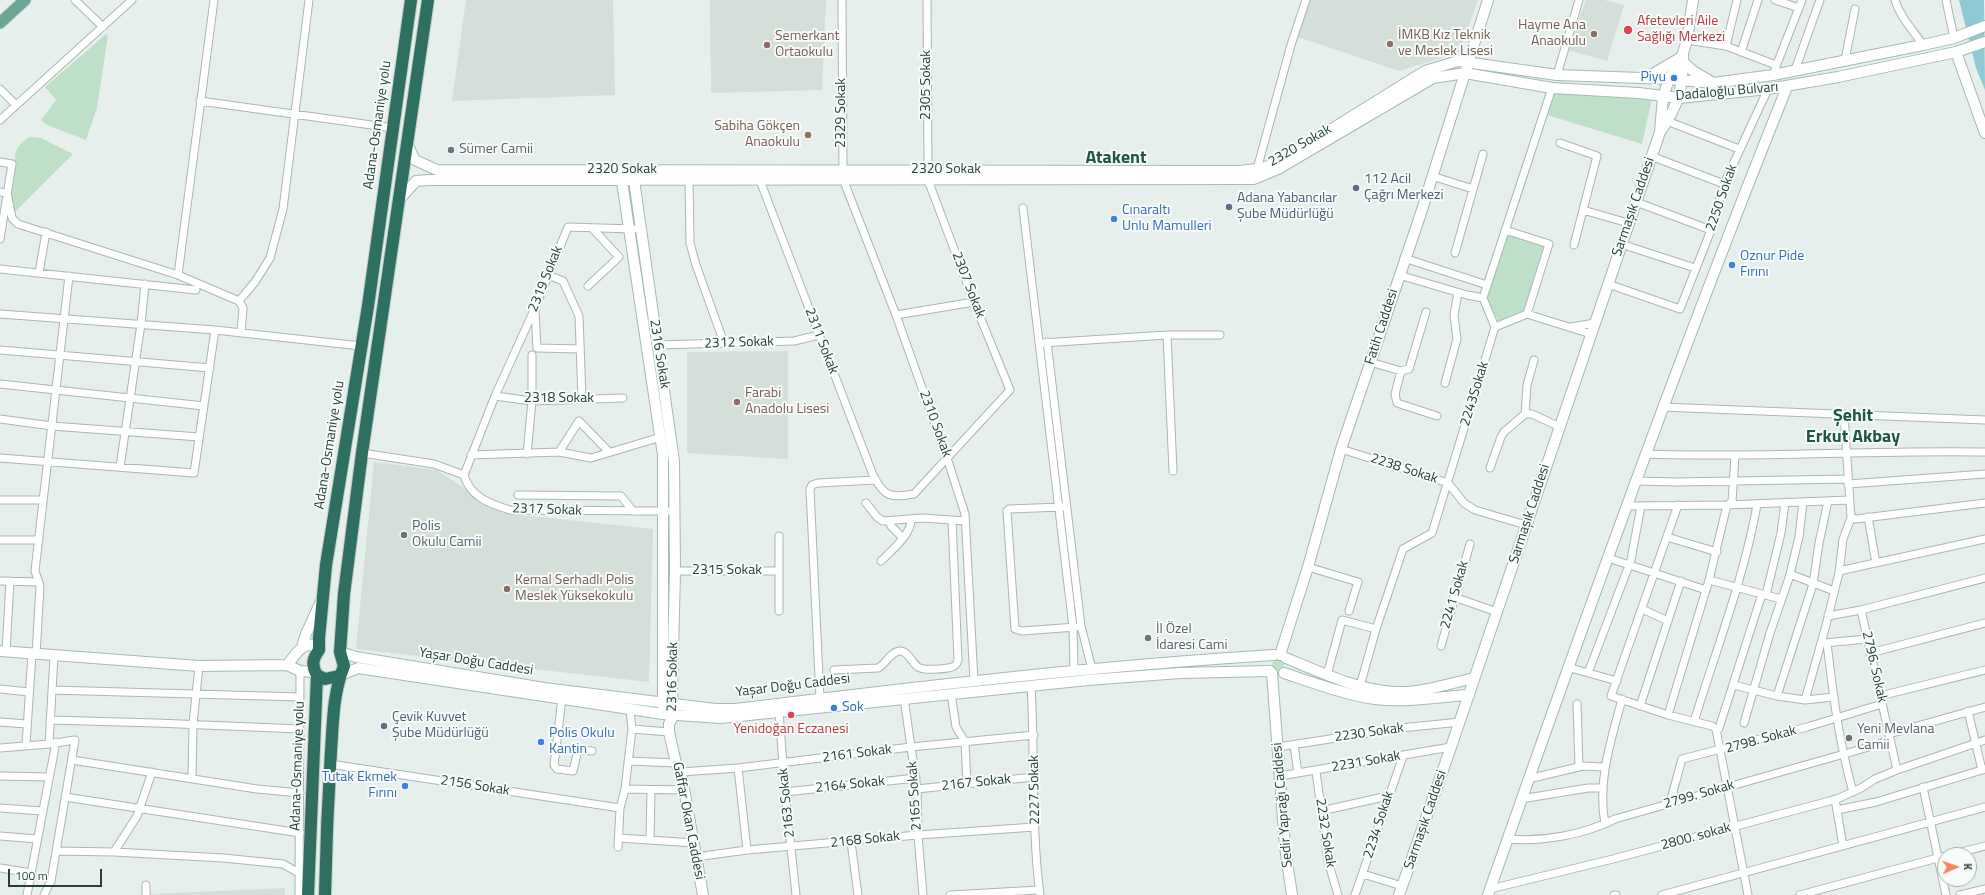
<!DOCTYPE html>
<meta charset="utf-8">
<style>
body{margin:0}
#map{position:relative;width:1985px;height:895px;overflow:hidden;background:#e6efeb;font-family:"Titillium Web",sans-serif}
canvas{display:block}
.north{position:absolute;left:1937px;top:847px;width:40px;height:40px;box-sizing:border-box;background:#f7fbf9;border:1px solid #a3b1ad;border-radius:50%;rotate:88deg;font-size:11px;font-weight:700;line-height:16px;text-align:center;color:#24423a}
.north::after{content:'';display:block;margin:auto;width:14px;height:18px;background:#f4845f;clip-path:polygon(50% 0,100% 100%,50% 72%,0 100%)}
.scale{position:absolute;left:8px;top:869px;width:94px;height:18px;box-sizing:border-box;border:2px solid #24423a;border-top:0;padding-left:5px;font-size:12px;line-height:14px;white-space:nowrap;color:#24423a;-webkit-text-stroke:3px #f7fbf9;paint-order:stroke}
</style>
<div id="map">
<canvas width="1985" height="895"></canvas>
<div class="north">K</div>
<div class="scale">100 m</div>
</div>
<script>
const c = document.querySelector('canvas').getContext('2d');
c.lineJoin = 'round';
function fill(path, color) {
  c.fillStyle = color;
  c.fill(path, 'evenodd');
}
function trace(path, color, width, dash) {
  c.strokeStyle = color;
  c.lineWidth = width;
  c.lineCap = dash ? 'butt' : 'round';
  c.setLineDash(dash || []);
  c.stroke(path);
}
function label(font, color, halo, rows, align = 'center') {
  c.font = font + ' "Titillium Web",sans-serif';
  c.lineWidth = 4;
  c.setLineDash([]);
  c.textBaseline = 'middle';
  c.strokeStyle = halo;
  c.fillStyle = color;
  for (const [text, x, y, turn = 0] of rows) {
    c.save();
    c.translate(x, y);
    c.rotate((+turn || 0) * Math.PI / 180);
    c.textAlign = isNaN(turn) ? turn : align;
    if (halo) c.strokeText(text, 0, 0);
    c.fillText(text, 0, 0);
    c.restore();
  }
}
const built = new Path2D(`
 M466 0H613L615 95 452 101Z
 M710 0H826L822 90 711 93Z
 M1305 0H1478L1460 52 1399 71 1292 35Z
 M1586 0H1604L1624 5 1607 61 1568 50Z
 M788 351V459L687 453V352Z
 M374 462 437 470 502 513 653 529 649 682 356 649Z
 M285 888V895H151V894Z`);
const green = new Path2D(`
 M106 34 108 35 97 108 86 140 49 126 41 120 56 100 45 87Z
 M1554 91 1652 98 1642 144 1544 114Z
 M30 137 41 138 73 154 14 213 10 212 15 156C17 146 21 142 30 137Z
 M1507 234 1546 246 1526 311 1500 324 1487 299Z
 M1272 665a6 6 0 1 1 12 0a6 6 0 1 1-12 0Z`);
const water = new Path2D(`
 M1959 0H1984L1985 90 1976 68Z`);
const street = new Path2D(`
 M75 0 103 27
 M842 0 843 179 896 315 947 458 965 514 974 681
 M927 0 928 170
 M1775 0 1799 8
 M1895 0C1900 17 1913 30 1923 45
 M1946 0 1954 38
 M1687 40 1726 46 1776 65
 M1726 46 1737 0
 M1741 52 1758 0
 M1845 60 1855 9
 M1775 69 1802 0
 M1795 70 1820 0
 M1557 75 1579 0
 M0 89 16 105
 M200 101 393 128
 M0 120 132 0
 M1667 121 1739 149
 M1560 143 1597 156 1583 210 1628 223
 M1651 156 1724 184
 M0 162 12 164 0 239
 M1257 169 1291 45 1306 0
 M1432 176 1473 189
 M759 178 873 475C884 497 890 498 914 494L1010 390 974 302 928 180
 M689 179 690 243 696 265 724 343
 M0 192 7 193 12 218 18 224 178 275 214 0
 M1636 202 1711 230
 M1023 208 1073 627 1074 670
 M634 229 568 227 535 308 495 396 464 475C470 497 490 504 510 510L674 511
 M1621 244 1695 268
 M1574 245 1583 210
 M1455 253 1483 154
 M1404 258 1487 285
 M0 269 196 290
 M39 273 46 232
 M178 275 239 301 243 308 241 333
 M548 275 563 281 579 316 582 399
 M1399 275 1467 295 1483 298
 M1608 284 1680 309 1711 230 1724 184 1768 89
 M588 286 619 257 592 228
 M239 301 255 282 270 258 283 209 309 0
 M535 310 537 348 580 349
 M0 314 215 330 194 473 0 458
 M1527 314 1591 334
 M896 315 974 302
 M1495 327 1527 314 1549 244 1505 230
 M1571 327 1595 323
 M215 330 361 346
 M1167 335 1173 471
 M1047 342 1081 626 1092 669
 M1042 343 1167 335H1220
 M658 345 794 341 819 335
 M0 350 210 368
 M1370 362 1401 371 1409 369 1426 312
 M1401 371 1395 394 1397 403 1437 416
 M1445 383 1457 339 1454 315 1458 293
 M0 384 204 406
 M495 396 532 401 623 398
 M1662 407 1985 420
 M1525 414 1527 385 1534 360
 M0 419 52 426 199 437
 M1341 449 1448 483 1464 503 1475 510 1526 525
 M559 452 579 421 609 452
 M362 453 434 464 464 475
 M527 454 532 401V355
 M1645 454C1758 458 1872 450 1985 452
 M471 455 559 452 591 458 661 437
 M120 467 141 324 145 284
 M1490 468 1501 437 1504 432 1525 414H1532L1560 427
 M1636 481 1677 482 1848 479
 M1848 484 1985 474
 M518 495 621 496 633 511
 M0 500H43
 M866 503 877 517 883 521 923 518 965 521
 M1678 505 1611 696 1668 715 1712 726 1716 729 1748 895
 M1627 506 1727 505 1849 500
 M1062 507 1009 509 1007 511 1015 629 1022 631 1076 627
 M1868 517 1876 563
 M1851 518 1856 519 1985 503
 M889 521 891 526 903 538
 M1667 537 1717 552
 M0 540H39
 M1608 558 1706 590
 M881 561C891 551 912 534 911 519
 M1308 567 1358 582 1349 611
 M675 571H779
 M1839 571 1985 539
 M1790 574 1834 591
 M1709 580 1781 599
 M0 581 38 582
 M1766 595 1781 533 1785 503
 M1454 597 1497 612
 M1642 609 1668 621
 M1861 610 1897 770
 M779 611V536
 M1828 616 1861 610 1985 578
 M1824 643 1867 639
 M1827 643C1833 694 1839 743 1853 792
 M1441 646 1470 544
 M6 652 10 581
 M1870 653 1985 623
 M36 655 40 586 35 571 69 276
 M1567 667 1617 681
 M834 670 878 668C886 664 891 651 900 651 908 651 912 663 918 667 923 671 946 669 952 667 956 666 957 664 958 660L952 520
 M1588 673 1631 560 1641 506
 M1327 675 1342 620 1376 629
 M1031 685C1035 755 1031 826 1040 895
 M1734 685 1777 696 1805 700 1834 697
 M1360 686 1376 629 1403 549 1432 533 1495 327 1483 298 1552 88
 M0 689 29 692
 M52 690 300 697
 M951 693 956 727 965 742 967 784
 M1777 696 1813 584 1819 543 1828 501
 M1880 696 1985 670
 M562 698 554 765 557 769 573 771 578 750 592 751
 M820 698 810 489 812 485 818 483 876 480
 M904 698 917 789 918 835 923 895
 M1805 700 1825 629 1839 573 1843 539 1851 518 1844 414
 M1577 704 1579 767
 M1640 706 1681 581
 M779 711 785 792 796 895
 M1968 711 1982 770
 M1668 715 1709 580 1727 505 1732 502 1735 455
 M50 720 156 723 300 729
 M0 722 27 724
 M1694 722C1716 650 1744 578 1757 505
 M1744 723 1770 633 1789 578 1799 537 1803 502
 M632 729 669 732
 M1717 731 1719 728 1762 594
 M1889 734 1985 707
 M26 745 32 654
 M1294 745 1298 773
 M1278 747 1401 728 1460 722
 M0 748 49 744 54 656
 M72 760 257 789 300 793
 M628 761 676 763
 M330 764 620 808
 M738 768 747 850
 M1316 771 1328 861 1338 895
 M681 772 738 768 911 747 1034 735
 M0 776 49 777
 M1280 776 1451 747
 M192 779 193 724 199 666
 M1528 779 1583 766 1604 767
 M1923 787 1946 895
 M625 789 684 790
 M917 789 1034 777
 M785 792 916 778
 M65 797 300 833
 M1521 799 1588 788H1601
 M1835 799 1843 846
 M1670 803 1682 759 1807 727 1882 704
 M0 808 42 811
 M1837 810 1876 802 1985 769
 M1321 811 1388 796
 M1605 824C1597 781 1611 741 1622 699
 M0 836 37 839
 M619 838 694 843
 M1507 839C1543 842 1583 835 1615 819L1890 741
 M650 840 651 790
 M851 842 858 895
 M618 847 620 808 625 789 632 729 630 710
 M56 851 114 852 137 816 152 772
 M114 852 223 858 283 864 299 873
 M1950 855 1985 846
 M695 857 747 850 918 835 1035 827
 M0 868 31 873
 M1363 874 1402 886
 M146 885V895
 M1490 889 1613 859 1837 799 1861 788 1875 779 1897 770 1985 740
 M27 895 56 742
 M44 895 51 881 75 740 49 744
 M299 895 300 671
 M950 895 1039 890
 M1355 895 1403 756
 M1614 895H1616
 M1662 895 1985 807
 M1800 895 1945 856
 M1960 895 1985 889`);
const secondary = new Path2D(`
 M1956 52 1985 133
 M1683 62 1693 71 1710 81
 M1646 78 1680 58
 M1660 132C1679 105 1683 88 1683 55
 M407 144 415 160 437 170 1239 171 1257 169 1268 166 1314 140 1425 71 1458 61 1557 75 1669 79 1713 83 1773 75 1923 45 1954 38 1985 26
 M633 173 674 461 675 571 672 694 674 714 669 724V732L676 763 681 772 703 895
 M621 175 663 455V709
 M399 200 416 181 429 180 1254 179 1278 169 1433 78 1465 73 1552 88 1639 93 1679 98 1768 89 1838 77 1956 52 1985 42
 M302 647 306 634 321 601
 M0 651 199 666 287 665 300 671 314 672
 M340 652 356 657 544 688 715 709H735C914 687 1094 666 1274 655
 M1280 655 1308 567 1341 449 1420 216 1488 0
 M1286 658C1320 672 1357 690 1395 692 1421 693 1448 684 1474 678
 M287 665C294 657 302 642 313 645L317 653
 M1272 673 1285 847 1292 895
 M1284 673C1311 682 1346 695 1375 699 1406 703 1438 697 1469 695
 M339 676 358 668 663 714 720 718 1088 680 1180 673 1270 671
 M1399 895 1451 747 1660 132 1663 97 1669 79 1683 53 1687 40 1693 0
 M1488 895C1583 624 1680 353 1787 87`);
const primary = new Path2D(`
 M0 23 25 0`);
const highway = new Path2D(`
 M317 675 325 679 339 676
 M308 895 317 675C311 665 313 658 319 650V638L326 565 368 306 411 0
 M325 895C326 847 328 799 331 751 333 722 333 693 344 666L340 652 344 594 362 453 428 0`);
const markers = [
 [1628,30,5,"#e0444e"],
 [1594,34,4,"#8d6e63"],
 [1390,44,4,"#8d6e63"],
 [767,45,4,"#8d6e63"],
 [1674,78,4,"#3f7fe0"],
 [808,135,4,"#8d6e63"],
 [451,150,4,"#6b7280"],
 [1356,188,4,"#5c6f8a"],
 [1229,207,4,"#5c6f8a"],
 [1114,219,4,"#3f7fe0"],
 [1732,265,4,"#3f7fe0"],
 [737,402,4,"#8d6e63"],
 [404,535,4,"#6b7280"],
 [507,589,4,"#8d6e63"],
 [1148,638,4,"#6b7280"],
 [834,708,4,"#3f7fe0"],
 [791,715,4,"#e0444e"],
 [384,726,4,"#5c6f8a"],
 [1849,738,4,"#6b7280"],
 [541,742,4,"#3f7fe0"],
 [405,786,4,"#3f7fe0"]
];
const healthNames = [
 ["Afetevleri Aile",1637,22],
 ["Sağlığı Merkezi",1637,38],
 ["Yenidoğan Eczanesi",791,730,"center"]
];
const educationNames = [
 ["Hayme Ana",1586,26,"right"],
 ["Anaokulu",1586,42,"right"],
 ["İMKB Kız Teknik",1398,36],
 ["ve Meslek Lisesi",1398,52],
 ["Semerkant",775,37],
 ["Ortaokulu",775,53],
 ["Sabiha Gökçen",800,127,"right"],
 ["Anaokulu",800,143,"right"],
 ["Farabi",745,394],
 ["Anadolu Lisesi",745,410],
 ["Kemal Serhadlı Polis",515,581],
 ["Meslek Yüksekokulu",515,597]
];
const shopNames = [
 ["Piyu",1666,78,"right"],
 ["Cınaraltı",1122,211],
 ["Unlu Mamulleri",1122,227],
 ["Oznur Pide",1740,257],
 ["Fırını",1740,273],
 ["Sok",842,708],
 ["Polis Okulu",549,734],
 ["Kantin",549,750],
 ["Tutak Ekmek",397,778,"right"],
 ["Fırını",397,794,"right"]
];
const streetNames = [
 ["2305 Sokak",927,85,-90],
 ["Dadaloğlu Bulvarı",1727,92,-5],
 ["2329 Sokak",842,113,-90],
 ["Adana-Osmaniye yolu",378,125,-82],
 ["2320 Sokak",1300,146,-30],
 ["2320 Sokak",622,170],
 ["2320 Sokak",946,170],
 ["2250 Sokak",1722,198,-71],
 ["Sarmaşık Caddesi",1634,207,-71],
 ["2319 Sokak",546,279,-68],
 ["2307 Sokak",968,285,69],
 ["Fatih Caddesi",1382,327,-72],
 ["2311 Sokak",821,341,69],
 ["2312 Sokak",739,343,-2],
 ["2316 Sokak",659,354,81],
 ["2243Sokak",1475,394,-73],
 ["2318 Sokak",559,399],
 ["2310 Sokak",935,424,70],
 ["Adana-Osmaniye yolu",330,445,-81],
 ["2238 Sokak",1404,469,18],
 ["2317 Sokak",547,510,2],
 ["Sarmaşık Caddesi",1530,514,-72],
 ["2315 Sokak",727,571],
 ["2241 Sokak",1455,595,-74],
 ["Yaşar Doğu Caddesi",476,662,9],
 ["2796. Sokak",1874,667,77],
 ["2316 Sokak",673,677,-89],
 ["Yaşar Doğu Caddesi",793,686,-7],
 ["2230 Sokak",1369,733,-8],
 ["2798. Sokak",1761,740,-15],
 ["2161 Sokak",857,754,-7],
 ["2231 Sokak",1366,762,-10],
 ["Adana-Osmaniye yolu",298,766,-88],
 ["2167 Sokak",976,783,-6],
 ["2164 Sokak",850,785,-6],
 ["2156 Sokak",475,786,9],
 ["2227 Sokak",1035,790,-91],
 ["2799. Sokak",1699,795,-16],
 ["2165 Sokak",915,796,-94],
 ["2163 Sokak",787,803,-96],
 ["Sedir Yaprağı Caddesi",1283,805,-95],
 ["Sarmaşık Caddesi",1426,820,-71],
 ["Gaffar Okan Caddesi",688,821,79],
 ["2234 Sokak",1379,825,-72],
 ["2232 Sokak",1325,833,81],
 ["2800. sokak",1696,837,-15],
 ["2168 Sokak",865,840,-6]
];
const worshipNames = [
 ["Sümer Camii",459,150],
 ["Polis",412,527],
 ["Okulu Camii",412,543],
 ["İl Özel",1156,630],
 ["İdaresi Cami",1156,646],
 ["Yeni Mevlana",1857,730],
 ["Camii",1857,746]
];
const serviceNames = [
 ["112 Acil",1364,180],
 ["Çağrı Merkezi",1364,196],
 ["Adana Yabancılar",1237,199],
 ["Şube Müdürlüğü",1237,215],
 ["Çevik Kuvvet",392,718],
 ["Şube Müdürlüğü",392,734]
];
const districtNames = [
 ["Atakent",1116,159],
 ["Şehit",1853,417],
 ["Erkut Akbay",1853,438]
];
fill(built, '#d4dfda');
fill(green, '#bfe0c8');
fill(water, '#8ec9d4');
trace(street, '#a8b8b2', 9);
trace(secondary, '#a4bbb3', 12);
trace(primary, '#c2cac8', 13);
trace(highway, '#c2cac8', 14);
trace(street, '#fff', 7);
trace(secondary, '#fff', 10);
trace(primary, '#6aa596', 11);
trace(highway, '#2f6f62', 12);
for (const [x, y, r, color] of markers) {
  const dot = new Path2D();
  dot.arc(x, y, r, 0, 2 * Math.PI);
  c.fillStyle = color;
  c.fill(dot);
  trace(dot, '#f7fbf9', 1.5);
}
label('14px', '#be3a42', '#f7fbf9', healthNames, 'left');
label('14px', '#785e54', '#f7fbf9', educationNames, 'left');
label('14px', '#366cbe', '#f7fbf9', shopNames, 'left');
label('14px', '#24423a', '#f7fbf9', streetNames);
label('14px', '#5b616d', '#f7fbf9', worshipNames, 'left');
label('14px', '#4e5e75', '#f7fbf9', serviceNames, 'left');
label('bold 18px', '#1f5548', '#f7fbf9', districtNames);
</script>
